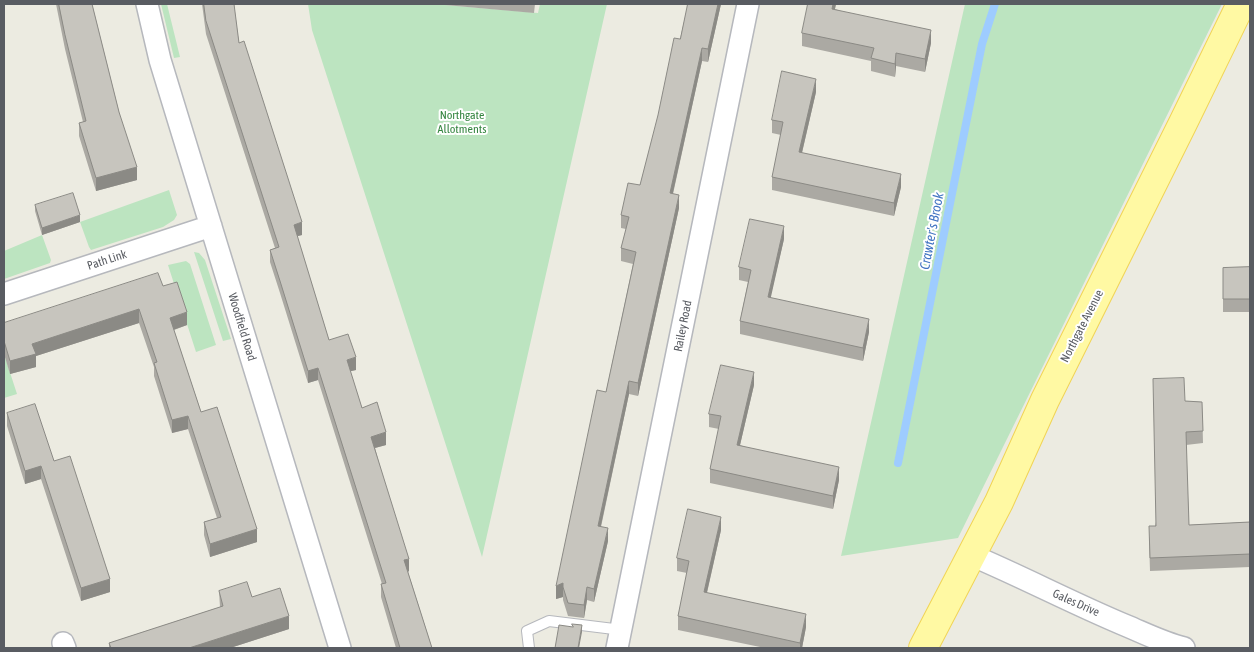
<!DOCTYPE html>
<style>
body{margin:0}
#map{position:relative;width:1254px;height:652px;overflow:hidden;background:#ecebe1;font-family:"Asap Condensed",sans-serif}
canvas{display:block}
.frame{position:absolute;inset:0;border:5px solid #595c62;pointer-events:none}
</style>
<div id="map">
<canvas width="1254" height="652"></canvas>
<div class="frame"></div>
</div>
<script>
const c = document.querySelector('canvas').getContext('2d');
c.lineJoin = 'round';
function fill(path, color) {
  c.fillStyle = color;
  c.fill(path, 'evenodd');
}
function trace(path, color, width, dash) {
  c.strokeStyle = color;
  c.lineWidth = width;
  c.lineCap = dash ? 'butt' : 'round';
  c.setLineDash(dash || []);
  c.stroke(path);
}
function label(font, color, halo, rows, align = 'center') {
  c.font = font + ' "Asap Condensed",sans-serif';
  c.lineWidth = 4;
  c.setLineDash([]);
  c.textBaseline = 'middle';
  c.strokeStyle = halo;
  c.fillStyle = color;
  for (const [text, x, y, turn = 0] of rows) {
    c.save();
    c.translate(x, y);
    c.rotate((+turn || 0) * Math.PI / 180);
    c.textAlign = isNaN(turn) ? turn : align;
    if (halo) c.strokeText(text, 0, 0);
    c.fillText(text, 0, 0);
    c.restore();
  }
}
const green = new Path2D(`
 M161 4H167L180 57 174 58Z
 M308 4H434L538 13 540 4H607L482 557 312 30Z
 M965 4H1222L958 538 841 556Z
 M169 190 177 215 174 220 163 227 91 250 89 247 80 222Z
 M42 235 51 260 50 263 4 279V251Z
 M194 252 199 253 205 260 231 339 223 341Z
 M186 261 190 264 216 345 196 352 168 265Z
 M4 354 17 394 4 398Z`);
const stream = new Path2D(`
 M898 463 982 44 995 4`);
const lane = new Path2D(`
 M529 648 527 631 549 621 622 630`);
const street = new Path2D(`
 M147 4 160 60 340 648
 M4 294 211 226
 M971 555C1023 577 1074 604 1127 626 1146 634 1164 643 1184 648
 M63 643 65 648
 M617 648 748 4`);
const primary = new Path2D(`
 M923 648 999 502 1045 400 1183 123 1241 4`);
const wall = new Path2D(`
 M56 4H92L119 112 137 180 96 191 79 136V123L83 122 65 49Z
 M202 4H234L239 43 302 235 297 236 329 340 356 370 350 371 362 408 386 445 375 448 409 571 408 572 432 648H396L381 597V584H382L318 380 308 383 280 293 270 262V250L275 248 206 34Z
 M434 4H535L534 13Z
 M688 4H721L708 62 702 61 673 194 679 208 638 396 629 394 601 527 608 541 594 602 587 600 584 618 568 616 563 600V597L556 599 606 392 633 264 621 261V248L626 229 621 228V215L640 185 680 39Z
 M808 4H836L835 9 931 43 925 72 896 66 895 77 871 71V61L802 46V33Z
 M816 92 802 153 901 187 894 216 772 190V177L781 135 772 133V120Z
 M35 205 80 222 42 235 35 211Z
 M784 239 770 298 869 332 863 361 740 334V321L748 282 739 280V267Z
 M1250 267V312H1223V268Z
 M163 286 187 325 174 330 201 412 257 542 210 557 204 535V522L217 518 188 429 172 433 154 376V367L139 323 36 356V367L10 374 4 354V323Z
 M754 385 740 445 839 480 833 509 710 483V469L719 429 709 427V414Z
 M1185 401 1202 402 1203 443 1186 445 1189 525 1250 522V567L1150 571 1149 539 1155 526Z
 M7 413 54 461 110 592 81 601 41 479 25 484 7 426Z
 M721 530 707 593 806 627 802 648H765L678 630V616L687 573 677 571V558Z
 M219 591 252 597 289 629 230 648H109V643L220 607Z`);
const shadedWall = new Path2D(`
 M718 4H721L708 62V49Z
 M833 4H836L832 22V9Z
 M931 30V43L925 72V59Z
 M702 48V61L670 206V193Z
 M896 53V66L895 77V64Z
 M816 79V92L799 165V152Z
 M137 167V180L96 191V178Z
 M901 174V187L894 216V203Z
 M679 195V208L638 396V383Z
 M80 215V222L42 235V228Z
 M302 222V235L294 237V225Z
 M784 226V239L768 310V297Z
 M139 309V323L36 356V367L10 374V361L32 344Z
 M187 312V325L170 331V318Z
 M869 319V332L863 361V348Z
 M356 357V370L347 372V360Z
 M318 368V380L308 383V371Z
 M754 372V385L737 458V445Z
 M629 381V394L598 539V526Z
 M188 416V429L172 433V420Z
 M386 432V445L371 449V437Z
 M41 466V479L25 484V471Z
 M839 467V480L833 509V496Z
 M721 517V530L704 605V592Z
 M608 528V541L594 602V589Z
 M257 529V542L210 557V544Z
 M409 559V571L404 573V560Z
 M110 579V592L81 601V588Z
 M563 583V597L556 599V586Z
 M587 587V600L584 618V605Z
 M806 614V627L802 648H800V643Z
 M289 616V629L230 648H189Z
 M4 624H5V637H4Z
 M582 625V632L579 648H578Z`);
const building = new Path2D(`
 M59 4H92L119 112 137 167 96 178 79 123 86 121 65 35Z
 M204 4H234L239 43 244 41 302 222 294 225 329 340 348 334 356 357 347 360 362 408 377 402 386 432 371 437 409 559 404 560 432 648H400L381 584 386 583 318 368 308 371 280 281 270 250 279 247 206 21Z
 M688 4H718L708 49 702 48 670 193 679 195 638 383 629 381 598 526 608 528 594 589 587 587 584 605 568 603 563 587V583L556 586 597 390 606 392 636 252 621 248 629 217 621 215 628 183 640 185 658 115 674 38 680 39Z
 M808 4H833L832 9 931 30 925 59 896 53 895 64 871 58 874 48 802 33Z
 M782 71 816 79 799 152 901 174 894 203 772 177 783 122 772 120Z
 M73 193 80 215 42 228 35 205Z
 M750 219 784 226 768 297 869 319 863 348 740 321 751 270 739 267Z
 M1250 267V299H1223V268Z
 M158 273 163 286 177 282 187 312 170 318 201 412 217 407 257 529 210 544 204 522 221 517 188 416 172 420 154 363 157 362 139 309 32 344 36 354 10 361 4 341V323Z
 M721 365 754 372 737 445 839 467 833 496 710 469 721 416 709 414Z
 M1184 378 1185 401 1202 402 1203 431 1186 432 1189 525 1250 522V554L1150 558 1149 526H1156L1153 379Z
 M35 404 54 461 70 456 110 579 81 588 41 466 25 471 7 413Z
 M688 509 721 517 704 592 806 614 800 643 678 616 689 561 677 558Z
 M247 582 252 597 280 588 289 616 189 648H111L109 643 223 606 219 591Z
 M572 624 582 625 578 648H555L559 625 573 627Z`);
const parkNames = [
 ["Northgate",462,115],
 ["Allotments",462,129]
];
const streetNames = [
 ["Path Link",107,260,-18],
 ["Railey Road",683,326,-79],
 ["Northgate Avenue",1082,326,-63],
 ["Woodfield Road",242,327,73],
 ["Gales Drive",1076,603,24]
];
const waterNames = [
 ["Crawter's Brook",932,231,-79]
];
fill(green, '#bce4c0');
trace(stream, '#9eccff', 8);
trace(lane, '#b6b8bd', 12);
trace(street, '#b6b8bd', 24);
trace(primary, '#f1d455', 30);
trace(lane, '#fff', 10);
trace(street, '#fff', 21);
trace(primary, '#fff9a3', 28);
fill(wall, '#aba9a3');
fill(shadedWall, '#8b8a85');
fill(building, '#c7c5be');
trace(building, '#8b8a85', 1);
label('12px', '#358540', '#fff', parkNames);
label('12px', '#595c62', '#fff', streetNames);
label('italic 14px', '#4174c2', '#fff', waterNames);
</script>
